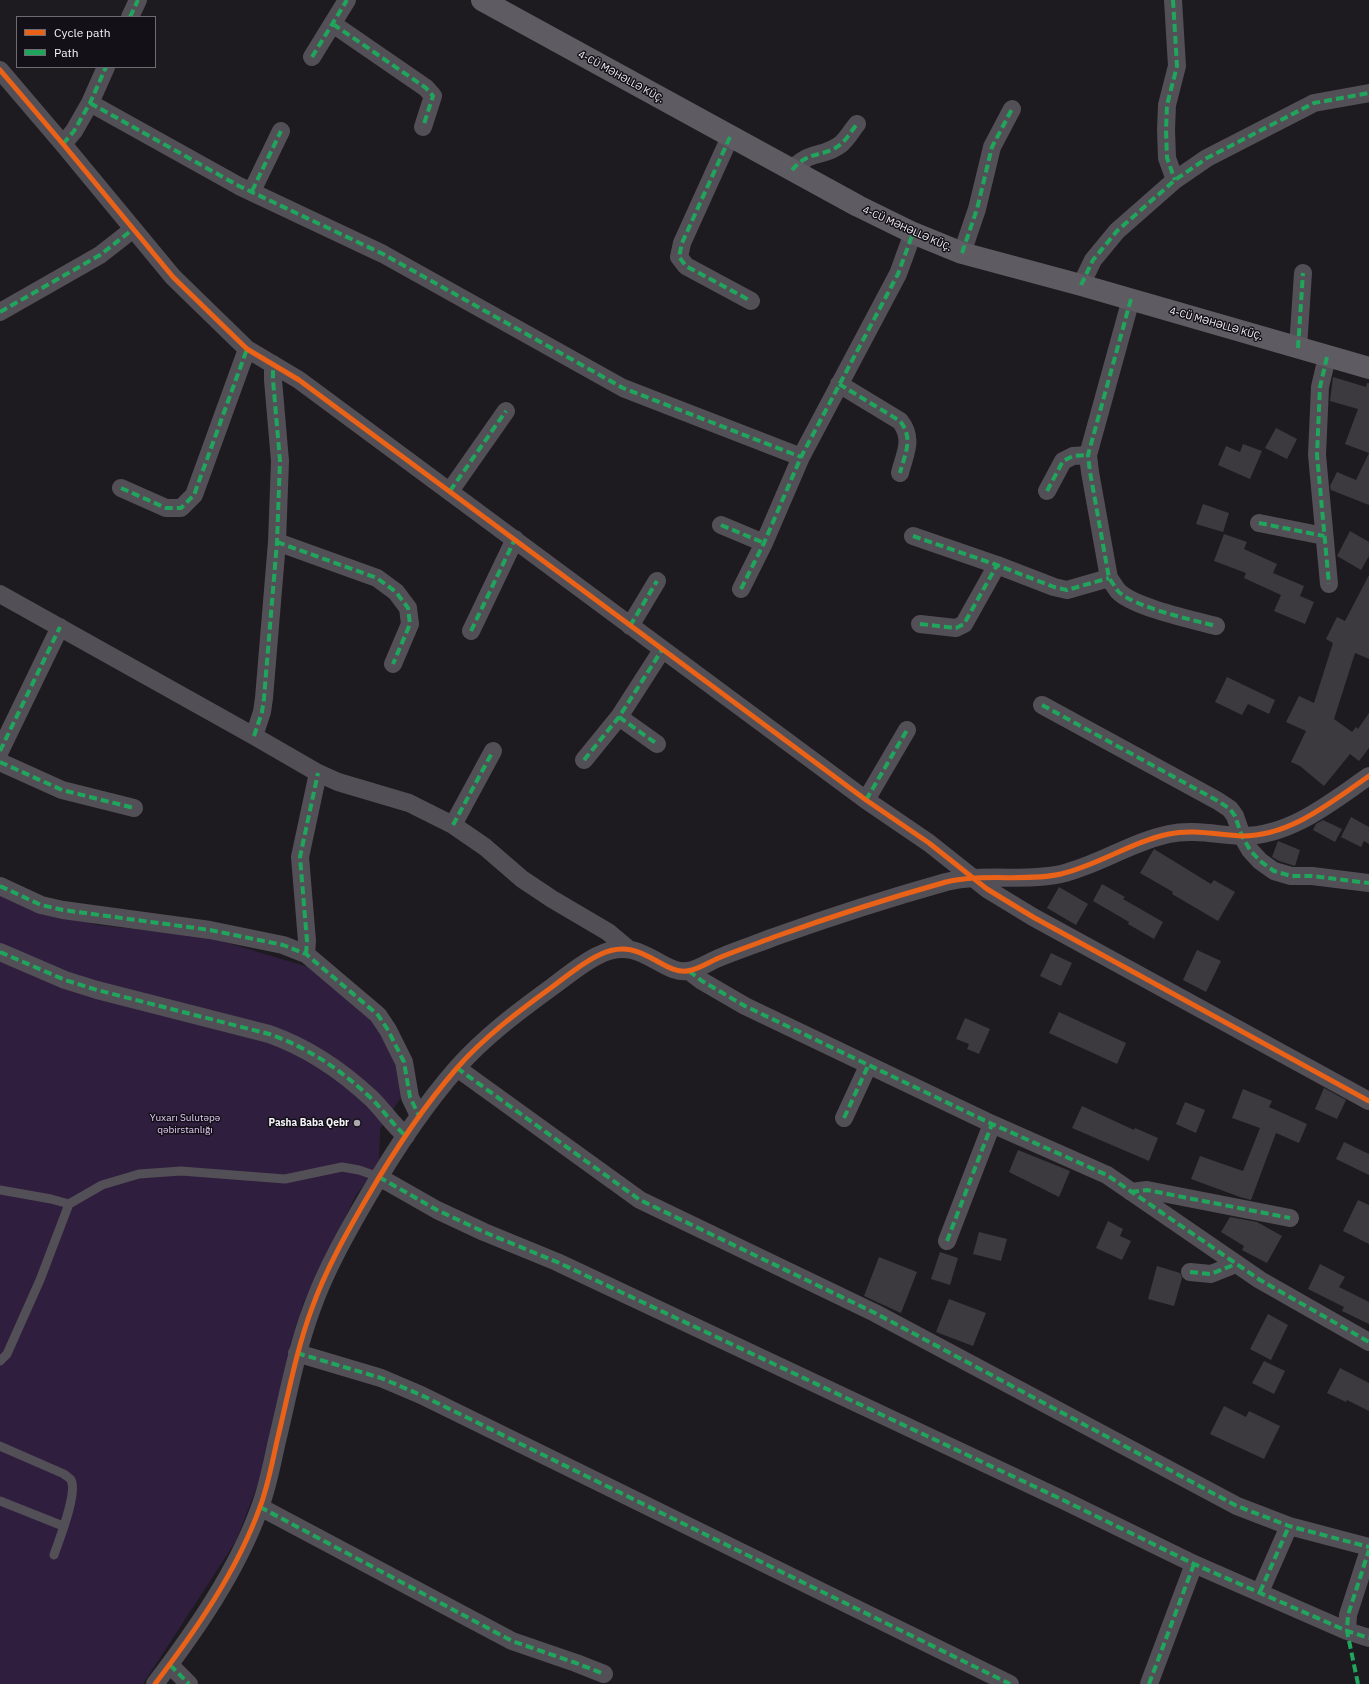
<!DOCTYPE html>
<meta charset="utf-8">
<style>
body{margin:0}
#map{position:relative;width:1369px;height:1684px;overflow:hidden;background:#1e1b20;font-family:"IBM Plex Sans",sans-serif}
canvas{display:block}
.legend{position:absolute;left:16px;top:16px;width:140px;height:52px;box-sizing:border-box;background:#141018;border:1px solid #6e6b72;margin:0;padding:5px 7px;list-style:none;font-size:12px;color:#f6f3f9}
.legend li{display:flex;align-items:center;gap:8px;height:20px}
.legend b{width:20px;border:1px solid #6e6b72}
</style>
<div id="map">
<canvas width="1369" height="1684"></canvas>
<ul class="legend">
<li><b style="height:5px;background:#ea6118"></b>Cycle path</li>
<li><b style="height:5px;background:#20a55d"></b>Path</li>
</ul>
</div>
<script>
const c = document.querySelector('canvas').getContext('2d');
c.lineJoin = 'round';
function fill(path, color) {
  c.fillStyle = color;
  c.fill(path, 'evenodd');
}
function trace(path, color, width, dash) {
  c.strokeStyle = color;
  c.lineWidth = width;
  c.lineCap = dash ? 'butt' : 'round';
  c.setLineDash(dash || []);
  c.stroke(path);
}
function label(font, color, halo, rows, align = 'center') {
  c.font = font + ' "IBM Plex Sans",sans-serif';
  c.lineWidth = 3;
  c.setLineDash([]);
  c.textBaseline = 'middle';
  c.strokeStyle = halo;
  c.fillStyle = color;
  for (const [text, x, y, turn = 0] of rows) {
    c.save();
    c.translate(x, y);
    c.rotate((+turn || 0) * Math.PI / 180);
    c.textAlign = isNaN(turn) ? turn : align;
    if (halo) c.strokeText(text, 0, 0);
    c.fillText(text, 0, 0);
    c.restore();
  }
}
const green = new Path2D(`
 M0 893 41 909 97 925 208 937 308 967 371 1017 393 1055 402 1096 380 1129 379 1164 356 1195 303 1304 261 1476 236 1541 143 1684H0Z`);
const building = new Path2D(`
 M1333 377 1366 387 1367 383H1369V505L1331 490 1330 486 1337 472 1356 480 1369 453 1345 444 1358 409 1330 401Z
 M1276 428 1297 439 1287 459 1265 448Z
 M1243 444 1262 451 1250 479 1218 465 1226 446 1240 452Z
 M1203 504 1229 513 1223 532 1196 524Z
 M1350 531 1369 542V556L1361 570 1337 556Z
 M1224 534 1247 542 1244 549 1277 564 1273 573 1304 586 1300 596 1314 602 1305 624 1274 611 1281 595 1244 578 1246 573 1214 561Z
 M1369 575V659L1355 653 1334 719 1352 732 1356 727 1358 729 1369 713V748L1359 761 1350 754 1324 786 1300 766 1291 762 1306 731 1286 722 1299 696 1314 703 1333 643 1326 639 1337 617 1345 621Z
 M1227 677 1275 700 1269 714 1248 704 1242 715 1215 702Z
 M1351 817 1369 827V844L1364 841 1361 847 1341 837Z
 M1323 820 1342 829 1335 842 1313 830 1316 824Z
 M1278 841 1300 850 1295 866 1279 861 1272 857Z
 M1154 849 1211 884 1214 880 1235 892 1218 921 1172 894 1173 892 1140 873Z
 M1102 884 1125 897 1123 899 1163 922 1154 939 1128 924 1129 922 1093 901Z
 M1059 887 1088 904 1076 925 1047 908Z
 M1197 950 1221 961 1206 992 1183 980Z
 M1051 953 1072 963 1061 986 1040 976Z
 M1059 1012 1126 1043 1117 1064 1049 1033Z
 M965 1018 990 1029 979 1054 967 1049 969 1044 956 1039Z
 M1324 1088 1346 1100 1337 1119 1315 1109Z
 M1243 1089 1272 1101 1269 1107 1307 1124 1299 1143 1276 1133 1251 1200 1240 1197 1191 1179 1200 1156 1243 1171 1260 1128 1232 1118Z
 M1185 1102 1205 1110 1196 1133 1176 1124Z
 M1082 1106 1134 1130 1135 1128 1158 1138 1149 1161 1072 1128Z
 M1344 1142 1369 1154V1175L1336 1159Z
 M1018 1150 1070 1171 1059 1197 1009 1172Z
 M1358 1200 1369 1205V1244L1343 1231Z
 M1230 1217 1257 1222 1282 1236 1267 1263 1242 1250 1244 1246 1221 1232Z
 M1108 1221 1123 1229 1120 1236 1131 1241 1122 1260 1096 1248Z
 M979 1232 1007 1239 1001 1261 973 1254Z
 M940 1252 958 1258 950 1285 931 1279Z
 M879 1257 917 1272 901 1313 864 1296Z
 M1320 1264 1345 1277 1339 1287 1369 1302V1324L1342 1311 1344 1307 1308 1289Z
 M1157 1266 1180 1273 1182 1278 1174 1306 1148 1299Z
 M949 1299 986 1313 973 1346 936 1332Z
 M1268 1314 1288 1325 1271 1360 1250 1349Z
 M1264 1361 1285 1371 1274 1394 1252 1383Z
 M1340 1368 1369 1383V1411L1347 1400 1346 1402 1327 1393Z
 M1224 1406 1246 1417 1249 1411 1280 1426 1264 1459 1210 1434Z`);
const lane = new Path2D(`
 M0 1190 51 1199 69 1204
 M0 1361 7 1354 40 1280 69 1204 102 1185 139 1174 181 1171 285 1179 342 1167 359 1170 379 1177
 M0 1446 64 1474C66 1476 70 1478 71 1480 78 1493 59 1540 54 1555
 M0 1501 63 1526`);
const street = new Path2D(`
 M1173 0 1177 66 1167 105 1166 130 1167 158 1175 180
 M130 17 138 0
 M333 24 426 88 433 96 423 127
 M312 57 347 0
 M0 70 63 144 173 277 247 349 299 380 866 800 929 843 987 889 1033 917 1369 1101
 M90 103 239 186 383 254 623 388 801 457
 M730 137 682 243 679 257 686 266 751 301
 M63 144 74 131 90 103 106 67
 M792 170C808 150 824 158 841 144 847 139 852 130 857 124
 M252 191 281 131
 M962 253 977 209 992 147 1012 109
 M1081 285 1093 260 1117 231 1175 180 1207 158 1314 103 1369 93
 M1131 299 1088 455 1090 472 1109 578C1112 582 1115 587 1118 591 1133 607 1193 620 1216 626
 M0 312 100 255 132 230
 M1298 348 1303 273
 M1327 357 1320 387 1317 455 1329 584
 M839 384 900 421C914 439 905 453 900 473
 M121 488 166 508H181L194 495 247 349
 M450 491 506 411
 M1047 491 1063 461 1073 456 1088 455
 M1259 523 1324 536
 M721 525 764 543
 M913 536 997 565 1054 587 1067 590 1109 578
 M277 542 377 578 396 592 408 608 410 624 393 664
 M741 589 764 543 801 457 898 274 913 233
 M0 594 254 736 318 773 338 782 409 803 453 825 485 847 522 879 552 899 608 932 627 948
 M920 624 956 628 964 624 997 565
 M630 626 657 581
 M471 631 515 539
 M1042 705 1218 801 1230 809 1235 816 1242 836 1250 850 1260 861 1274 871 1291 876H1312L1369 883
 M619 717 657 744
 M254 736 262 712 264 698 277 542 280 461 273 380V364
 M0 751 60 627
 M584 760 619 717 662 650
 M0 762 62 790 134 808
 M866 800 907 730
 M453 825 493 751
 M0 886 41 905 63 910 210 930 283 945 306 954 378 1015 388 1030 404 1062 410 1097 419 1116
 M0 952 65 980 97 990 269 1034C309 1048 341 1070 372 1099 384 1111 393 1125 406 1136
 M306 954 307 941 300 857 318 773
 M689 971 702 981 745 1006 992 1124 1107 1175 1260 1280 1369 1342
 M457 1068 640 1200 875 1313 1237 1506 1289 1526 1369 1547
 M844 1118 868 1066
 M379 1177 437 1210 484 1232 557 1262 1063 1500 1194 1564 1347 1631 1369 1638
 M1131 1192 1147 1190 1290 1218
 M947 1241 992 1124
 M1190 1272 1211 1274 1236 1264
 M297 1353 381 1378 421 1395 1010 1684
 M260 1507 512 1641 576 1663 604 1674
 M1260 1592 1289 1526
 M1347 1631 1348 1615 1369 1550
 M170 1665 189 1684
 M155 1684C196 1630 237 1571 260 1507 268 1486 272 1463 277 1441 288 1396 296 1351 312 1308 326 1269 347 1232 368 1196 394 1151 423 1107 457 1068 484 1037 519 1011 552 987 567 976 582 963 599 955 643 933 662 979 692 970 702 967 711 961 721 957 738 950 756 944 774 937 830 917 889 898 946 882 984 873 1025 882 1061 874 1099 865 1131 842 1169 834 1193 829 1218 835 1242 836 1291 836 1331 802 1369 776
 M1149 1684 1194 1564`);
const secondary = new Path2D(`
 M482 0 858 206 913 233 962 253 1081 285 1369 368`);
const quiet = new Path2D(`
 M1173 0 1177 66 1167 105 1166 130 1167 158 1175 180
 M130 17 138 0
 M333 24 426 88 433 96 423 127
 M312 57 347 0
 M90 103 239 186 383 254 623 388 801 457
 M730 137 682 243 679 257 686 266 751 301
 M63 144 74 131 90 103 106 67
 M792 170C808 150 824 158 841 144 847 139 852 130 857 124
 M252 191 281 131
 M962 253 977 209 992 147 1012 109
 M1081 285 1093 260 1117 231 1175 180 1207 158 1314 103 1369 93
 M1131 299 1088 455 1090 472 1109 578C1112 582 1115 587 1118 591 1133 607 1193 620 1216 626
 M0 312 100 255 132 230
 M1298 348 1303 273
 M1327 357 1320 387 1317 455 1329 584
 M839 384 900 421C914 439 905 453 900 473
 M121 488 166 508H181L194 495 247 349
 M450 491 506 411
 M1047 491 1063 461 1073 456 1088 455
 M1259 523 1324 536
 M721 525 764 543
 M913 536 997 565 1054 587 1067 590 1109 578
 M277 542 377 578 396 592 408 608 410 624 393 664
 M741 589 764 543 801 457 898 274 913 233
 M920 624 956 628 964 624 997 565
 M630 626 657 581
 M471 631 515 539
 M1042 705 1218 801 1230 809 1235 816 1242 836 1250 850 1260 861 1274 871 1291 876H1312L1369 883
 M619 717 657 744
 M254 736 262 712 264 698 277 542 280 461 273 380V364
 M0 751 60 627
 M584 760 619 717 662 650
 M0 762 62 790 134 808
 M866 800 907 730
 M453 825 493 751
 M0 886 41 905 63 910 210 930 283 945 306 954 378 1015 388 1030 404 1062 410 1097 419 1116
 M0 952 65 980 97 990 269 1034C309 1048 341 1070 372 1099 384 1111 393 1125 406 1136
 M306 954 307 941 300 857 318 773
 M689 971 702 981 745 1006 992 1124 1107 1175 1260 1280 1369 1342
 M457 1068 640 1200 875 1313 1237 1506 1289 1526 1369 1547
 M844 1118 868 1066
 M379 1177 437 1210 484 1232 557 1262 1063 1500 1194 1564 1347 1631 1369 1638
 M1131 1192 1147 1190 1290 1218
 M947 1241 992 1124
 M1190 1272 1211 1274 1236 1264
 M297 1353 381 1378 421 1395 1010 1684
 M260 1507 512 1641 576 1663 604 1674
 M1260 1592 1289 1526
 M170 1665 189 1684
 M1149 1684 1194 1564
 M1358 1684 1347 1631 1348 1615 1369 1550`);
const cycleway = new Path2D(`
 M0 70 63 144 173 277 247 349 299 380 866 800 929 843 987 889 1033 917 1369 1101
 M155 1684C196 1630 237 1571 260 1507 268 1486 272 1463 277 1441 288 1396 296 1351 312 1308 326 1269 347 1232 368 1196 394 1151 423 1107 457 1068 484 1037 519 1011 552 987 567 976 582 963 599 955 643 933 662 979 692 970 702 967 711 961 721 957 738 950 756 944 774 937 830 917 889 898 946 882 984 873 1025 882 1061 874 1099 865 1131 842 1169 834 1193 829 1218 835 1242 836 1291 836 1331 802 1369 776`);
const markers = [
 [357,1123,4,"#aaa7ad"]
];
const streetNames = [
 ["4-CÜ MƏHƏLLƏ KÜÇ.",621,77,29],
 ["4-CÜ MƏHƏLLƏ KÜÇ.",907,229,24],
 ["4-CÜ MƏHƏLLƏ KÜÇ.",1216,324,16]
];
const parkNames = [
 ["Yuxarı Sulutəpə",185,1118],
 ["qəbirstanlığı",185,1130]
];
const poiNames = [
 ["Pasha Baba Qebr",349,1123]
];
fill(green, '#301e3e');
fill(building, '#3d3a3f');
trace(lane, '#534f56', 9);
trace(street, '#534f56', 18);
trace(secondary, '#5f5b62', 22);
trace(quiet, '#20a55d', 4, [8, 4]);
trace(cycleway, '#ea6118', 5);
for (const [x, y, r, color] of markers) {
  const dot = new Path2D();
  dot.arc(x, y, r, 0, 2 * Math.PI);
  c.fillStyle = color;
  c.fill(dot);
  trace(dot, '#141018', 1.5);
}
label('10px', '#f6f3f9', '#141018', streetNames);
label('10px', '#e1cbf5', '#141018', parkNames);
label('bold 10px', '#f6f3f9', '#141018', poiNames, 'right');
</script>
